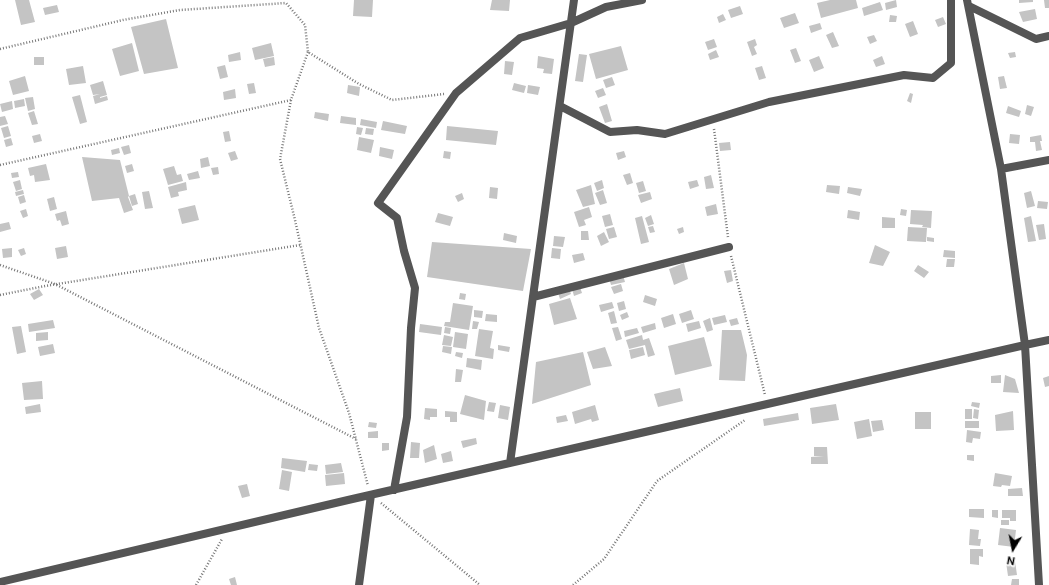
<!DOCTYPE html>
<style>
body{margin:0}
#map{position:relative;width:1049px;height:585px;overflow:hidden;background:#fff;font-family:"DM Sans",sans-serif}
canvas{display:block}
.north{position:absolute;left:993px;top:529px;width:40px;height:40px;-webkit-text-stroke:3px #fff;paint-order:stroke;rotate:190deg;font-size:11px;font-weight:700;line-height:16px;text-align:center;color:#000}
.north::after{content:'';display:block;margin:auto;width:14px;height:18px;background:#000;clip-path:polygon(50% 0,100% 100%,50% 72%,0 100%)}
</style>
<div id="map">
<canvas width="1049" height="585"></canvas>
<div class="north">N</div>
</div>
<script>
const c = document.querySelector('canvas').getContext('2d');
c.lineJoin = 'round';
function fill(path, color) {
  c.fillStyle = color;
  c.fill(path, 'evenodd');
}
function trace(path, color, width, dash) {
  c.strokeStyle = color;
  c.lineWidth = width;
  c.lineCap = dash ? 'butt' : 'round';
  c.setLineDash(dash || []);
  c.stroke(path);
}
const building = new Path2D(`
 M15 0H29L35 22 21 25Z
 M354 0H373L372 17 353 16Z
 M492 0H510L509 11 490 10Z
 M830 0H856L858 8 821 18 817 3Z
 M896 0 897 7 886 10 885 3Z
 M1019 0H1033V2L1019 3Z
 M1044 0H1049V8H1045Z
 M880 2 883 10 864 16 862 8Z
 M57 5 59 12 45 15 43 8Z
 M740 6 743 14 731 18 728 10Z
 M1035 9 1037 19 1023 22 1019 12Z
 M795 13 799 23 784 28 780 18Z
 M723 14 726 20 719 23 717 17Z
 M890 15 897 16 896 22H889Z
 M943 17 946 24 938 27 935 20Z
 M166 19 178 68 144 74 131 27Z
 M913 21 918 34 910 37 905 24Z
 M820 23 822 29 811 33 809 26Z
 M833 32 839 46 832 48 826 35Z
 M874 35 877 41 870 44 867 37Z
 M714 39 717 47 708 50 705 42Z
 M755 39 757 45 754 47 757 54 752 56 747 42Z
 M132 43 139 71 120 76 112 49Z
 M271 43 274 56 255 60 252 48Z
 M621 46 628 70 596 79 589 54Z
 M796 48 801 61 795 63 790 50Z
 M716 50 719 57 710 60 708 54Z
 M240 52 241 60 229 62 228 55Z
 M1015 52 1016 57 1010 58 1008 53Z
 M579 54 587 55 583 82 575 81Z
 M538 56 554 59 552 74 543 73 544 69 537 68Z
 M819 56 824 68 814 72 809 60Z
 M882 56 885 64 876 67 873 60Z
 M34 57H44V65H34Z
 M274 57 275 65 265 67 263 59Z
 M505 61 514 62 512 75 504 74Z
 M225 65 228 77 220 79 217 67Z
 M83 66 86 83 69 85 66 69Z
 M762 66 766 78 759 80 755 68Z
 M25 76 29 91 13 95 9 81Z
 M1004 76 1007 88 1000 89 998 77Z
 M612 77 615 85 606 88 603 80Z
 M103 81 107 95 100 97V98L107 96 108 100 95 104 93 96 100 94 93 95 90 85Z
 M254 83 256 93 249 94 247 84Z
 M514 83 526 86 524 93 512 90Z
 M348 85 360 87 359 96 347 93Z
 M528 85 540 87 538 95 527 93Z
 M603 88 606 95 598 98 595 91Z
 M235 89 236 98 224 100 223 92Z
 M910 93 913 94 911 103 907 101Z
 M80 95 87 122 80 124 72 97Z
 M33 97 35 109 28 111 25 98Z
 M24 99 25 106 15 108 14 101Z
 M12 101 13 109 2 112 0 104Z
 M607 104 612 121 605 123 599 107Z
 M1027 105 1034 107 1031 116 1025 114Z
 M1008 106 1021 111 1019 117 1006 113Z
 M34 111 38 124 32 125 28 113Z
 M315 112 329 114 328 121 314 118Z
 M5 116 8 124 0 126V117Z
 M341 116 356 118V125L340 123Z
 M361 119 377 122 376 128 360 125Z
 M383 121 407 126 405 134 381 130Z
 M8 126 11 136 4 138 1 128Z
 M447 126 498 131 496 145 446 140Z
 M357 127 363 128 361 135 356 134Z
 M366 128 374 129 373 135 365 134Z
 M229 131 231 141 225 142 223 132Z
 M40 134 42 141 34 143 32 136Z
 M1010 134 1020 135 1019 144 1009 143Z
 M1041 135 1042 141H1040L1042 150 1036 151 1035 142H1030V137Z
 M359 137 374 140 371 153 357 150Z
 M11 138 13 145 6 147 4 140Z
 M730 142 731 150 720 151 719 143Z
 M129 145 131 153 124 155 121 147Z
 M380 147 394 150 392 159 379 156Z
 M119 148 120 153 112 155 111 150Z
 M235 151 238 159 231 161 228 153Z
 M444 151 451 152 450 159 443 158Z
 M624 151 626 157 618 160 616 153Z
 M82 157 120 160 129 196 135 194 138 204 132 206 129 196 128 197 133 210 124 213 119 198 92 201Z
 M208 157 210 166 201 168 200 159Z
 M46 164 50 180 35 182 34 175 30 176 28 168Z
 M132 164 134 171 127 173 125 166Z
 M174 166 177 175 181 174 183 181 168 185 163 169Z
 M218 167 219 174 213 175 211 168Z
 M198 171 200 178 189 180 187 174Z
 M18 172 19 177 12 178 11 173Z
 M630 173 633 183 627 185 623 175Z
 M711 175 714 188 706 189 704 177Z
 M20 180 22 189 16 191 13 182Z
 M602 180 604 188 597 191 594 183Z
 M697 180 699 186 690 189 688 182Z
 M643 181 646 191 639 193 636 183Z
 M186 182 187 190 178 192 179 196 171 198 168 187Z
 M591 185 595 204 583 207 576 190Z
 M827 185 840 186 839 194 826 192Z
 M490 187 498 188 497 199 489 198Z
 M848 187 862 189 860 196 847 193Z
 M23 190 24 194 16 196 15 192Z
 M603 190 607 203 600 205 595 193Z
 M149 191 153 208 145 209 142 192Z
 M1031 191 1035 206 1027 208 1024 193Z
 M650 192 652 199 641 203 638 195Z
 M462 193 464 199 458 202 455 196Z
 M24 195 26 202 20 204 18 197Z
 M54 197 57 209 50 211 47 199Z
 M1038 201 1048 202 1047 209 1037 208Z
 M716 204 718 214 707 216 705 207Z
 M195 205 199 220 182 224 178 209Z
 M589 207 592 217 584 220 586 225 579 227 574 212Z
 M26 209 28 216 23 218 20 211Z
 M901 209 907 210 906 216 900 215Z
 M848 210 860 212 859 220 847 218Z
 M911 210 932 211 931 228 922 227 923 225 910 224Z
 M66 211 69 224 62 226 60 220 57 221 55 214Z
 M438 213 453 217 450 226 435 222Z
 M610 214 613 225 605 227 602 216Z
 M651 215 654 224 648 226 645 218Z
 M642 216 649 242 641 244 635 218Z
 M1031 216 1036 241 1028 242 1024 218Z
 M882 217 895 218V228H882Z
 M9 222 11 229 0 232V224Z
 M1044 224 1046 239 1039 240 1036 225Z
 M653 226 655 232 650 233 648 227Z
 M614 227 617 237 609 239 606 229Z
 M683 227 684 232 679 234 677 229Z
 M908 227 927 228 926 242 907 241Z
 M581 231H588L589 240H581Z
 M604 232 609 242 601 246 597 236Z
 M504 233 517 236 516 243 503 240Z
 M554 236 565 237 563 247 553 246Z
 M927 237 934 238V242L927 241Z
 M432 242 531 249 523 291 427 277Z
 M875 245 890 252 883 266 869 263Z
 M66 246 68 257 57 259 55 248Z
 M12 248V257L3 258 2 249Z
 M24 248 26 254 21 256 18 250Z
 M552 248 561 249 560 259 551 258Z
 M944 250 955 251V258L943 257Z
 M583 253 585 260 574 263 572 255Z
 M947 259H955L954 267H946Z
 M684 263 688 279 674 285 669 269Z
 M918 265 929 272 924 278 914 271Z
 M731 270 733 281 727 283 724 271Z
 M623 275 625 282 611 285 609 278Z
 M621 284 623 291 614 294 611 287Z
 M580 287 582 293 574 296 572 289Z
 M569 288 571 294 560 299 558 293Z
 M39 289 43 295 34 300 30 294Z
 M460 293 466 294 465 300 459 299Z
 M645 295 657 299 655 306 643 302Z
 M570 298 577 319 554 325 549 304Z
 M624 301 626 309 619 311 617 303Z
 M612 302 614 308 601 312 599 305Z
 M453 303 473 306 469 330 444 326 445 322H450Z
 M474 310 483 311 482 318 474 317Z
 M691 310 694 319 682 323 679 314Z
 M614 311 617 323 611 324 608 313Z
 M627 312 629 317 622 320 620 315Z
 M486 314 497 315V322L485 321Z
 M673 314 676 324 664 328 661 318Z
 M725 315 727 322 714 325 712 318Z
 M710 318 713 330 707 332 703 321Z
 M737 318 739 324 731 326 729 320Z
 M53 320 55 328 29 332 28 324Z
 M473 321 479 322 477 329H472Z
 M699 321 701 328 688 332 686 324Z
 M655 323 656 329 643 333 641 327Z
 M420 324 442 327 441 335 419 332Z
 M21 326 26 352 17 354 12 327Z
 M445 327 451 328 450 334 444 333Z
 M618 327 622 339 616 341 612 328Z
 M637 328 639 333 625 337 624 331Z
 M479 329 493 331 490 348 494 349 493 359 475 356Z
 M722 330H741L747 355 745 381 719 380Z
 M48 332V340L36 341V333Z
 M455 332 468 334 466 349 453 347Z
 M444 335 453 337 451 346 442 345Z
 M642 335 643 340 649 338 655 355 648 357 645 345 629 349 626 340Z
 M704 337 712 366 675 375 668 346Z
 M53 344 55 353 40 356 38 347Z
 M498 345 510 347 509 352 498 350Z
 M443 346 452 347 451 354 442 352Z
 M605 347 612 366 593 369 587 352Z
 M643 347 645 355 631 359 629 350Z
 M456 352 463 353 462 358 455 356Z
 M583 352 591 385 532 404 536 362Z
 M467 358 482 360 481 370 466 367Z
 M456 369 463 370 461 382H455Z
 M1001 375V383H991V376Z
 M1005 375 1015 379 1019 393 1003 392Z
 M1049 376V386L1045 387 1043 378Z
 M42 381 43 399 24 400 22 383Z
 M680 388 683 401 658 407 654 394Z
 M465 395 486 401 484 420 460 414Z
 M489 402 496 403 494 412 487 411Z
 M972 402 980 403 979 408 971 406Z
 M40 404 41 412 26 414 25 407Z
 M836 404 839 420 812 424 810 408Z
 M500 405 510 407 508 420 498 418Z
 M595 405 599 420 592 422 591 419 575 424 572 412Z
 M425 408 437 409V417H430V420L424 419Z
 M965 409H972V419H965Z
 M974 409 979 410 978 419 973 418Z
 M445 411 457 412V422H450V417H445Z
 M1013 411 1014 430 996 431 995 415Z
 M915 412H931V429H915Z
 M798 413 799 420 764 426 763 419Z
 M566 415 568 421 557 423 556 417Z
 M869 419 872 436 857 439 854 422Z
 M882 420 884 430 873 432 871 421Z
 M965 421H972V422V421H979V428H965Z
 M369 422 377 423 376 428 368 427Z
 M967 430 981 432 980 439 973 438 972 443 966 442Z
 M378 431V438H368V432Z
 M476 438 477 444 463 448 461 441Z
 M411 442 420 443 419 458H410Z
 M382 443H389V450L382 451Z
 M434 445 437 459 425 463 423 450Z
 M814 447H827L828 464H811V457L824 456H814Z
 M451 451 453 461 443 463 441 454Z
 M967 455H974V461L967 460Z
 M282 458 307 461 305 472 281 468Z
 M341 463 343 472 326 474 325 465Z
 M309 464 318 465 317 471 308 470Z
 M282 470 292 472 289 491 279 489Z
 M344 473 345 484 326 486 325 475Z
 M995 473 1012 476 1010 486 1002 485 1001 487 993 486Z
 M247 484 250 496 242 498 238 486Z
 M1022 488 1023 496H1008V489Z
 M969 509H984V518L969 517Z
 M992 510H998V518L992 517Z
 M1002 510H1016V521H1010V518H1002Z
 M1001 520H1009V525H1001Z
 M1000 528 1016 530 1014 547 998 545Z
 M970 529 979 530 978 539H981L980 546 969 545Z
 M970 549H983V557L979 556V565L970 564Z
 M1015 561 1017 575 1008 576 1006 562Z
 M235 577 237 585H231L229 579Z
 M1012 579H1019V585H1011Z`);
const path = new Path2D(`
 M0 49 123 20 180 10 286 3 305 25 308 52 359 84 392 100 444 94
 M308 52 291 100 280 159 295 220 319 328 349 413 368 486
 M714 129 728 237
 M0 165 291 100
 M731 256 765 395
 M0 265 55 284 356 439
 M0 295 45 286 300 245
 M381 503 480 585
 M196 585 222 539
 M573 585 604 559 657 481 745 420`);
const minor = new Path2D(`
 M967 0 1001 169 1025 345 1039 585
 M969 6 1036 39 1049 36
 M560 106 610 132 637 130 665 134 769 102 904 75 933 78 951 63V0
 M1001 169 1049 160
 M533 297 729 247
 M510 463 574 0
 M394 490 407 417 411 328 415 288 404 251 397 218 378 203 456 93 520 38 571 23 606 7 642 0
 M0 582 348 500 1025 345 1049 340
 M359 585 371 495`);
fill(building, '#c4c4c4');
trace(path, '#777', 2.5, [1, 2]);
trace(minor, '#555', 8);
</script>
